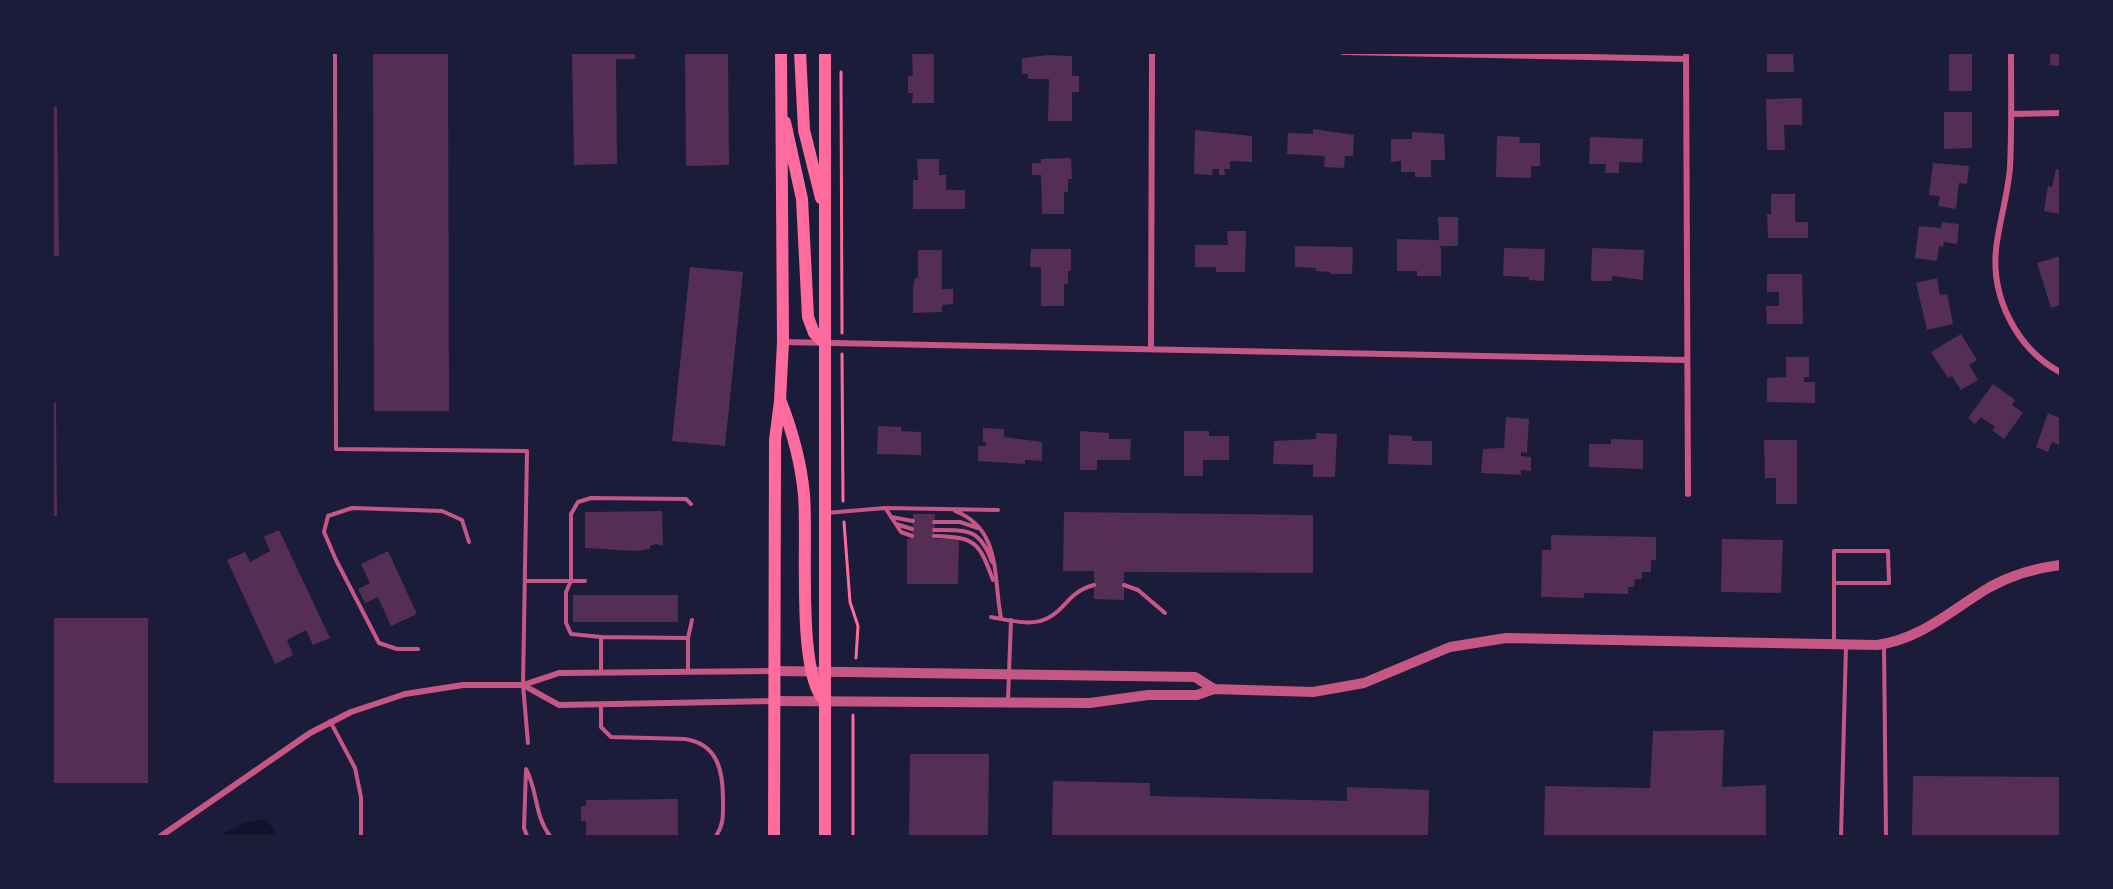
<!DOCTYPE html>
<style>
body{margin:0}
#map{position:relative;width:2113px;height:889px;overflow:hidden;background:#1b1b3a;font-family:Arial,sans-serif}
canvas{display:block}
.frame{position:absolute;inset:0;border:54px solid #1b1b3a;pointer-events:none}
</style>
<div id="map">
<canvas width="2113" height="889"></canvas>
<div class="frame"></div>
</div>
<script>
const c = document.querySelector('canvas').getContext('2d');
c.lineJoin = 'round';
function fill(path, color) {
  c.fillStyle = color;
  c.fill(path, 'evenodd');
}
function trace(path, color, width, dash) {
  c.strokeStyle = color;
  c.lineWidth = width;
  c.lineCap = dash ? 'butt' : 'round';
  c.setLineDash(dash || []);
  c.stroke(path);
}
const water = new Path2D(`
 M264 819 272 827 276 836H218L244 823Z`);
const building = new Path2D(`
 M373 52H448L449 411H374Z
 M572 52H635V59H616L617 164 574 165Z
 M685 52H728L729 165 686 166Z
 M1767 52H1793L1794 72H1767Z
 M2050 52H2060V66L2050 65Z
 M912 53H934V103H912L913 93H908V76H913Z
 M1949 53H1972V91H1949Z
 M1049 55 1072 56V76H1079V92H1072V121H1048L1049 79H1028V74H1022V58Z
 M1802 98V125H1784L1785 150H1767L1766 99Z
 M52 107H57V110L59 256H52Z
 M1944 112H1972V148L1944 149Z
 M1313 129 1354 135 1353 156H1345L1344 168 1324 167 1325 156 1287 154 1288 133 1313 134Z
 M1195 130 1252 136V162L1230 161V169H1224L1225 175H1219V169H1213L1212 175 1194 174Z
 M1412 132 1444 134 1445 160H1431V177H1415V172H1401V161L1391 162V139H1412Z
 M1497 136 1520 137 1519 143H1540V166H1531V178L1496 177Z
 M1590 137 1643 139 1642 163 1619 162V173H1605L1606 164H1589Z
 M1071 158 1072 179H1068V192H1064V214H1042L1041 175H1032V163H1041V159Z
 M917 159H939V175H946V190H965V209H913V180H918Z
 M1933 163 1969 166 1967 184 1959 183 1956 209 1938 206 1940 196 1929 195Z
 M2056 169 2060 170V214L2044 211 2048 186 2052 187Z
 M1771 194H1795V222H1808V238H1768L1767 214H1771Z
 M1438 217H1458V246H1439L1441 248V276H1417V271H1397V239L1439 240Z
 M1942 222 1959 224 1957 244 1944 242 1943 247 1939 246 1937 261 1915 258 1919 226 1941 228Z
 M1227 231H1246L1245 272H1216V267H1195V245H1228Z
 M1295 246 1353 247 1352 274H1330V272L1316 271V268L1295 267Z
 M1504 248 1545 249 1544 281 1529 280V277L1503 276Z
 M1592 248 1644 250 1643 280 1612 276V281H1591Z
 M1031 249H1071V271H1068V284H1064V306H1041V267H1030Z
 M918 250H942V289H953V304L942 305V312L913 313V289L915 278H918Z
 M2060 256V305L2051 308 2037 263Z
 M690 267 743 272 725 446 672 441Z
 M1767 274H1802L1803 324H1767L1766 306H1779V292H1767Z
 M1937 278 1940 295 1947 294 1953 324 1927 330 1916 283Z
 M1961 334 1977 360 1969 365 1978 380 1961 390 1952 376 1948 378 1931 352Z
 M1786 357H1809V377H1804V382H1815V403L1767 402V378L1786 377Z
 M1993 384 2015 400 2012 405 2023 413 2004 439 1992 430 1995 427 1981 417 1975 424 1968 418Z
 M52 403H56L57 516H52Z
 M2048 413 2060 418V445L2052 442 2048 452 2036 447Z
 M1506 417 1529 419 1527 453 1521 452V456L1531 457V471L1521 470V475L1481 473 1483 449 1504 448Z
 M878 426 901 427V431L921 432V455L877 454Z
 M983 428 1004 429V437L1042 442V461L1025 460V464L978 461V446H986V442H983Z
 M1080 431 1109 433V439H1131L1130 460H1097V470H1080Z
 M1184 431H1209V436H1229V460H1203V476H1184Z
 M1316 433 1337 434 1335 477H1313V465L1273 464 1274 441 1316 439Z
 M1389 435 1412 436V441H1432V465L1388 464Z
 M1611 439 1643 440V469L1589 467V444H1611Z
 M1764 440H1797V504H1776V478H1765Z
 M662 511 663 546 656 544 650 546V549L635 551 585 548V512Z
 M1064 512 1313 515V573L1124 572V600L1094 599V571H1063Z
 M913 514H935L934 539H959L958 584H907V539L912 538Z
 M279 530 330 638 313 645 306 630 287 640 293 655 275 664 227 560 245 552 250 562 270 551 264 537Z
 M1551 535 1656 537V560H1651V572H1642V579H1635L1634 587H1628V594L1584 593V598L1541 597 1542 550H1551Z
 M1722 539 1783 540 1781 593 1721 592Z
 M388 551 417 614 391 626 378 597 365 603 358 589 370 583 361 564Z
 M573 595H678V622H573Z
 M52 618H148V783H52Z
 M1724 730 1722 787 1766 785V836H1544L1545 786 1650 788 1653 731Z
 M910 754H989L988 836H909Z
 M1913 776 2060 777V836H1912Z
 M1053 781 1150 783V796L1347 801V787L1429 790 1428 836H1052Z
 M678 799V836H586V821H581V806H586V800Z`);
const path = new Path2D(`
 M841 72 842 333
 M842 354 843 501
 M844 522 850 602 858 626 856 658
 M853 836V715`);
const service = new Path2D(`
 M335 52 336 449 527 451 523 685 528 743
 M886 509 901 532 912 536
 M955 511C1002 529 993 578 1001 618
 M826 513 885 508 998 510
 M891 517 913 521
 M934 522H960L978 528
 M896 524 912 529
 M934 530C967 530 980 528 992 562
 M934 536C976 537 979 542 993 580
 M525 581H585
 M1124 585 1138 590 1165 613
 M991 617C1008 620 1031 627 1048 618 1067 608 1068 592 1094 585
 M601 637 571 634 566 623V592L571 581V514L578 502 591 498 686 499 691 504
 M688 638 692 620
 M1834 643V551H1888L1889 583H1834
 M1884 645 1886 836
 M418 649H397L379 643 336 560 324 532 328 516 352 508 442 511 462 520 469 542
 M601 671V637L688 638V670
 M1008 700 1011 620
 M601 706V727L611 737 685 739C718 744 723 771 723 800 723 815 724 824 716 836
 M330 721 355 768 361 797V836
 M526 769C538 791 534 815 550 836
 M526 770 524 828 527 836
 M1841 836 1846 645`);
const minor = new Path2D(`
 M1343 52 1686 59
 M1686 52 1688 494
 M2011 52C2011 91 2012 129 2010 167 2008 195 1999 222 1996 249 1991 298 2017 349 2060 372
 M2011 114 2060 113
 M783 342 1686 360
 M1151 349 1152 52
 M523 685 559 705 774 701
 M161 836 310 733 351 712 405 694 463 685H523L559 673 774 671`);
const tertiary = new Path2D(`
 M775 671 1195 677 1214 689
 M774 701 1090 703 1148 695H1197L1214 689 1313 692 1364 683 1450 647 1506 638 1877 645C1922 639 1952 609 1990 587 2012 575 2036 568 2060 565`);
const secondary = new Path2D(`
 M800 52 804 130 821 198
 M825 52V836
 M785 122 802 199 808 317 814 333 825 343
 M781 402C793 433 801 462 804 495 808 537 796 676 825 701
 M774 836 775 440 780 401 783 342 781 52`);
fill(water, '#12122b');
fill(building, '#542f53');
trace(path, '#ff6b9d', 3);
trace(service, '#c65784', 4);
trace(minor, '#c65784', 6);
trace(tertiary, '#c65784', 10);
trace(secondary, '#ff6b9d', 12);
</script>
